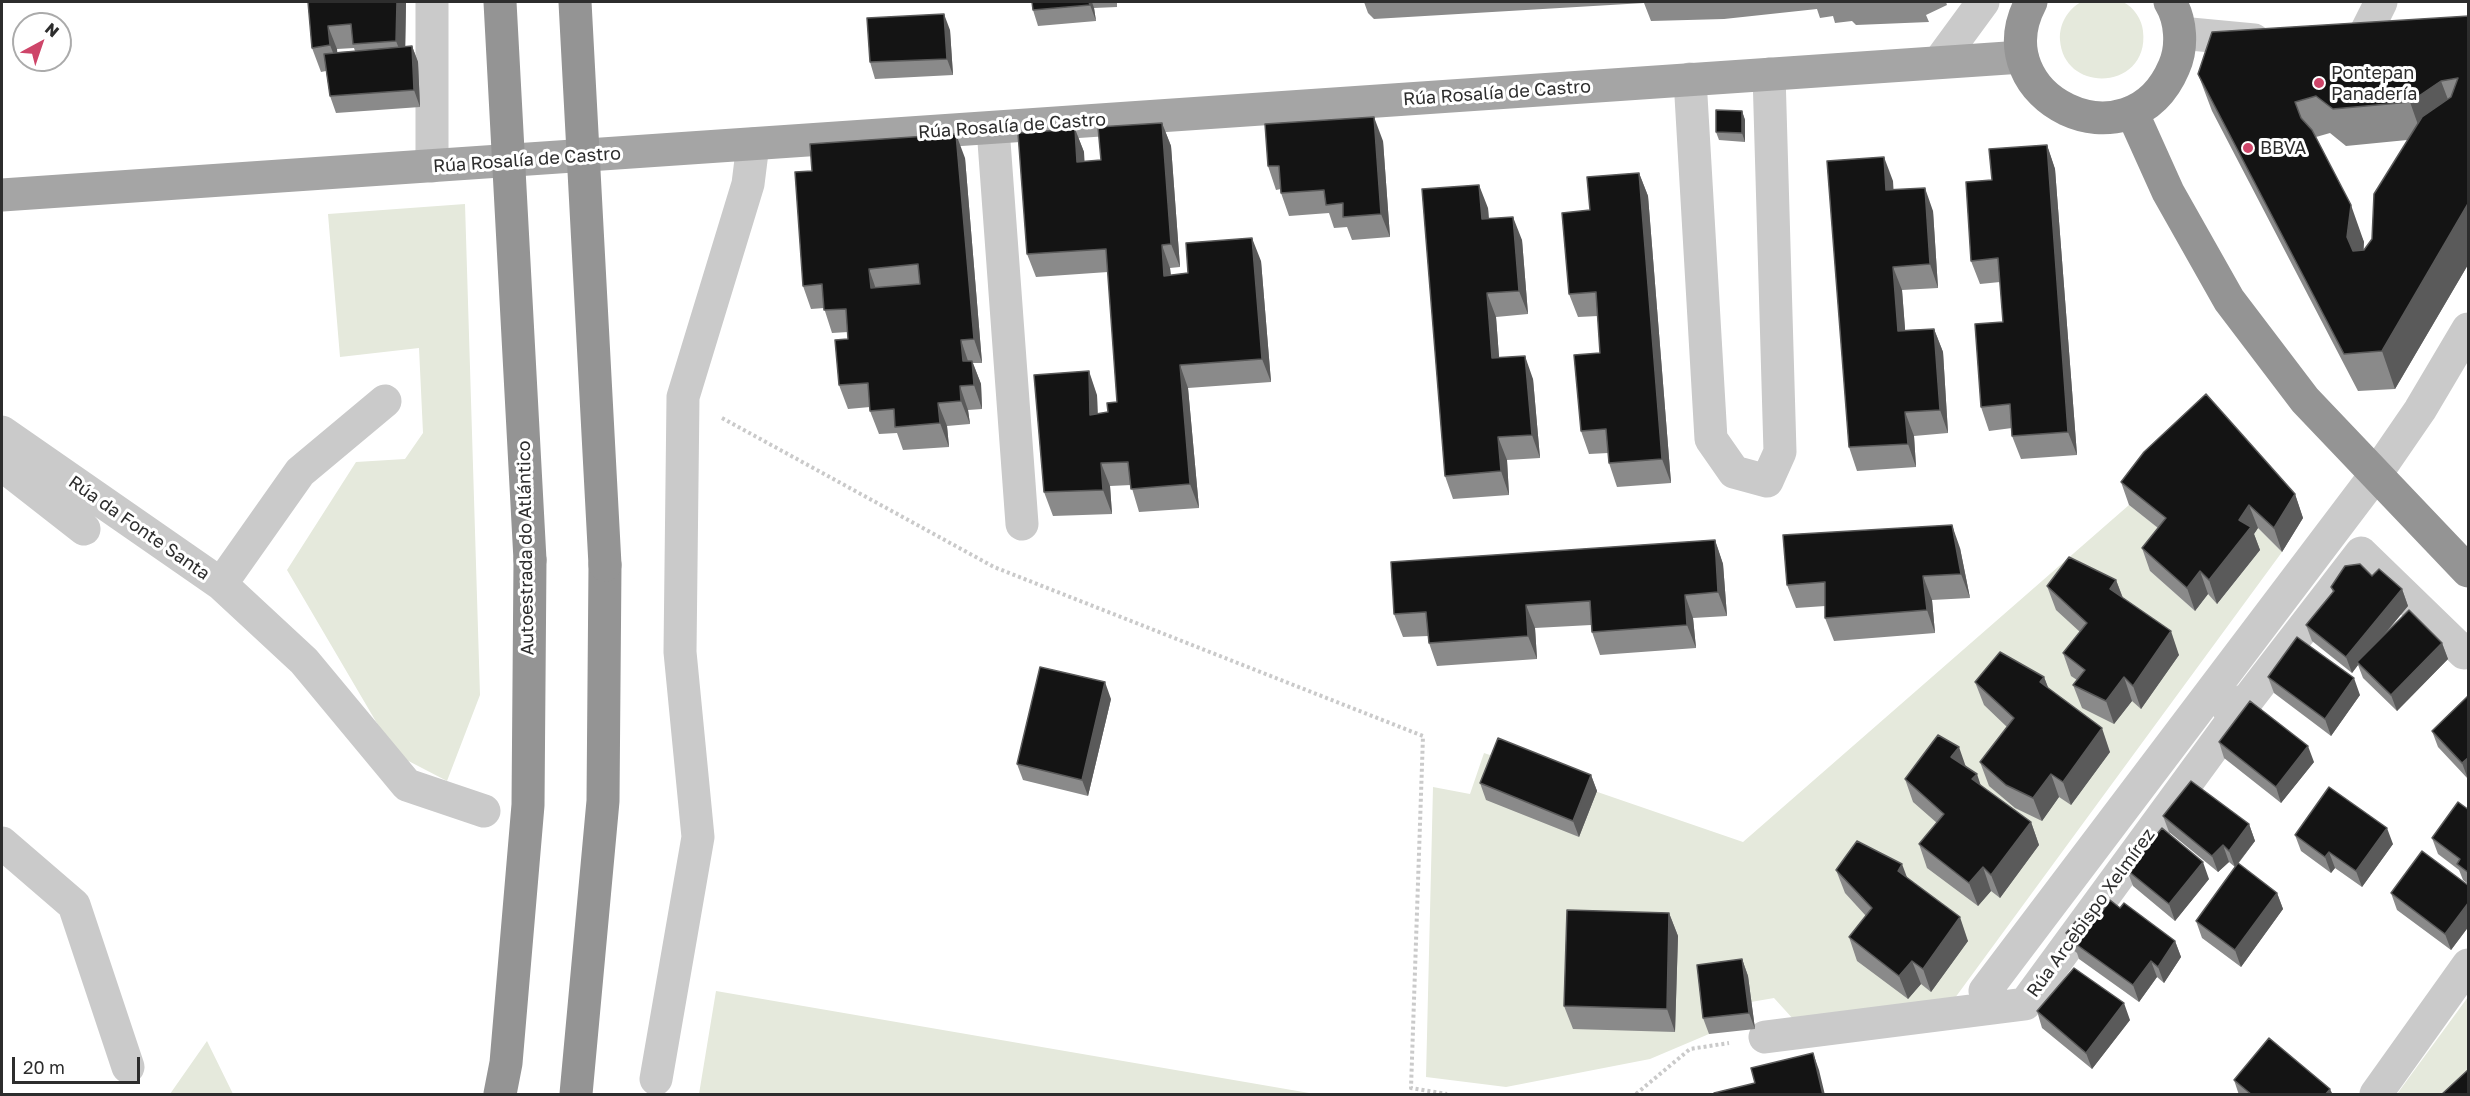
<!DOCTYPE html>
<meta charset="utf-8">
<style>
body{margin:0}
#map{position:relative;width:2470px;height:1096px;overflow:hidden;background:#fff;font-family:"Golos Text",sans-serif}
canvas{display:block}
.frame{position:absolute;inset:0;border:3px solid #2d2d2d;pointer-events:none}
.north{position:absolute;left:12px;top:12px;width:60px;height:60px;box-sizing:border-box;background:#fff;border:2px solid #ababab;border-radius:50%;rotate:40deg;font-size:16px;font-weight:700;line-height:24px;text-align:center;color:#2d2d2d}
.north::after{content:'';display:block;margin:auto;width:21px;height:27px;background:#ce4569;clip-path:polygon(50% 0,100% 100%,50% 72%,0 100%)}
.scale{position:absolute;left:12px;top:1057px;width:128px;height:27px;box-sizing:border-box;border:3px solid #2d2d2d;border-top:0;padding-left:8px;font-size:18px;line-height:21px;white-space:nowrap;color:#2d2d2d;-webkit-text-stroke:4px #fff;paint-order:stroke}
</style>
<div id="map">
<canvas width="2470" height="1096"></canvas>
<div class="frame"></div>
<div class="north">N</div>
<div class="scale">20 m</div>
</div>
<script>
const c = document.querySelector('canvas').getContext('2d');
c.lineJoin = 'round';
function fill(path, color) {
  c.fillStyle = color;
  c.fill(path, 'evenodd');
}
function trace(path, color, width, dash) {
  c.strokeStyle = color;
  c.lineWidth = width;
  c.lineCap = dash ? 'butt' : 'round';
  c.setLineDash(dash || []);
  c.stroke(path);
}
function label(font, color, halo, rows, align = 'center') {
  c.font = font + ' "Golos Text",sans-serif';
  c.lineWidth = 6;
  c.setLineDash([]);
  c.textBaseline = 'middle';
  c.strokeStyle = halo;
  c.fillStyle = color;
  for (const [text, x, y, turn = 0] of rows) {
    c.save();
    c.translate(x, y);
    c.rotate((+turn || 0) * Math.PI / 180);
    c.textAlign = isNaN(turn) ? turn : align;
    if (halo) c.strokeText(text, 0, 0);
    c.fillText(text, 0, 0);
    c.restore();
  }
}
const green = new Path2D(`
 M2081 2H2123C2134 7 2142 20 2143 31 2150 90 2064 95 2060 40 2059 24 2068 9 2081 2Z
 M465 204 480 695 447 781 395 754 287 570 356 462 405 459 423 433 419 348 340 357 328 214Z
 M2129 505 2175 541 2150 571 2195 611 2208 594 2218 603 2259 551 2248 544 2258 528 2282 552 1952 1002 1794 1020 1774 998 1751 1002 1709 1034 1650 1059 1506 1087 1426 1077 1433 787 1470 794 1484 753 1743 842Z
 M716 991 1315 1094H699Z
 M2468 997V1094H2397Z
 M207 1041 233 1094H170Z`);
const path = new Path2D(`
 M722 418 994 567 1423 736 1411 1088 1447 1094
 M1636 1094 1690 1049 1729 1043`);
const minor = new Path2D(`
 M432 2V166
 M2180 33 2254 40
 M2364 36 2381 2
 M1939 62 1983 2
 M1690 79 1711 439 1734 472 1767 481 1780 452 1769 74
 M993 128 1022 524
 M2 432 221 584 300 472 385 401
 M2 465 84 529
 M221 584 304 661 407 785 484 811
 M2229 710 2249 698 2361 553 2464 653 2468 649
 M2 843 74 905 128 1067
 M1985 991 2376 474 2420 410 2468 329
 M1765 1037 2025 1004 2249 698
 M656 1079 698 837 680 652 683 397 748 184 753 144
 M2376 1094 2468 965`);
const major = new Path2D(`
 M2 195 2022 57`);
const highway = new Path2D(`
 M2031 2C1980 98 2130 171 2174 67 2183 47 2181 20 2170 2
 M2132 112 2168 192 2229 300 2305 400 2468 571
 M500 1094 506 1063 528 805 530 560
 M576 1094 603 801 605 565`);
const highwayBridge = new Path2D(`
 M500 2 530 560
 M575 2 605 565`);
const wall = new Path2D(`
 M308 2H406L405 46H412L418 62 420 107 336 113 330 96 326 71 321 72 312 48ZM354 48 355 51 337 52V49Z
 M1032 2H1117V7L1094 8 1096 21 1038 26 1033 10Z
 M1364 2H1946L1947 5 1926 15 1929 22 1856 25 1852 21 1835 23 1833 16 1820 18 1817 9 1724 19 1651 21 1644 3 1374 19 1368 13Z
 M2469 16V263L2395 389 2358 391 2212 111 2198 74ZM2330 133 2346 146 2407 140 2372 239 2364 250V242L2316 137Z
 M950 30 953 75 875 79 870 62Z
 M1742 111 1745 120V142L1719 140 1716 132Z
 M1162 123 1171 146 1180 267 1170 268 1171 275 1188 273 1261 261 1271 382 1188 388 1199 508 1139 512 1131 485 1110 486 1112 514 1053 516 1044 492 1097 395 1098 414 1108 412 1117 402 1108 272 1036 277 1027 254 1075 129 1084 152V162L1101 160Z
 M1383 141 1390 237 1352 240 1347 227 1334 228 1329 213 1289 216 1281 193V189L1276 190 1268 166Z
 M2047 145 2055 169 2077 455 2021 459 2012 436V428L1989 431 1981 407 2003 322 2000 282 1980 284 1971 261 1992 180Z
 M965 158 982 363H973L981 384 982 409 968 410 970 424 947 426 949 447 903 450 897 433 879 434 870 411V407L848 409 839 385 848 339V332L832 333 824 308 811 309 803 286Z
 M1639 173 1648 196 1671 483 1617 487 1609 463 1608 453 1589 454 1581 431 1600 353 1598 316 1578 317 1569 294 1590 210Z
 M1893 181V190L1933 211 1938 288 1902 290 1905 330 1934 329 1943 352 1948 433 1914 436 1916 467 1857 471 1849 447Z
 M1488 208 1489 218 1522 240 1528 314 1496 317 1499 358 1533 379 1540 458 1507 460 1509 495 1453 499 1445 476Z
 M2121 482 2295 494 2303 518 2282 552 2258 528 2254 534 2260 550 2217 604 2208 594 2195 611 2150 571 2142 548 2158 528 2129 505Z
 M1715 540 1723 564 1727 616 1693 618 1696 648 1600 655 1592 632 1591 625 1535 628 1537 659 1437 666 1429 643 1428 636 1403 637 1394 614Z
 M1960 548 1970 598 1932 600 1935 633 1834 641 1825 618V606L1796 608 1787 585Z
 M2372 576 2402 589 2408 606 2381 639 2442 643 2448 659 2397 711 2363 678 2358 665 2352 673 2312 641 2306 625 2333 592 2331 587Z
 M2116 580 2123 598 2179 655 2141 709 2132 701 2114 724 2082 708 2073 685 2077 680 2071 676 2063 653 2080 632 2056 610 2047 586Z
 M2044 677 2048 688 2110 752 2071 805 2059 797 2042 821 2015 808 1989 786 1980 762 2007 727 1984 705 1975 682Z
 M2268 677 2360 695 2331 736 2274 693Z
 M2469 695 2468 779 2438 747 2432 731Z
 M1111 699 1088 796 1023 780 1017 764Z
 M2219 742 2314 762 2281 803 2224 758Z
 M1966 767 1981 786 2031 822 2039 845 2000 898 1991 891 1978 906 1927 868 1919 844 1937 823 1913 802 1905 779Z
 M1591 775 1597 791 1579 837 1486 800 1480 783Z
 M2469 810V885L2463 880 2459 870 2438 854 2432 838Z
 M2163 816 2249 824 2255 841 2238 864 2277 893 2283 909 2241 967 2202 938 2196 921 2235 867 2229 862 2218 872 2169 832Z
 M2295 835 2393 844 2362 887 2335 868 2331 873 2301 851Z
 M1836 870 1907 878 1968 941 1931 992 1921 984 1908 999 1857 961 1849 937 1866 916 1845 893Z
 M2127 870 2209 879 2175 921 2133 886Z
 M2469 886V926L2451 950 2397 910 2391 893Z
 M2120 908 2175 941 2181 957 2164 983 2157 977 2139 1002 2079 959 2077 953 2072 949 2066 933 2083 927 2101 913Z
 M1669 913 1678 936 1675 1032 1573 1029 1564 1006Z
 M1742 959 1748 976 1755 1029 1709 1034 1703 1018Z
 M2037 1011 2130 1020 2092 1069 2042 1028Z
 M2234 1080 2333 1095H2239Z`);
const shadedWall = new Path2D(`
 M397 2H406L405 64 396 41Z
 M1089 2H1092L1094 8 1096 21Z
 M944 14 950 30 953 75 947 59Z
 M328 26 337 49 339 68 330 45Z
 M412 46 418 62 420 107 414 90Z
 M2441 81 2455 118 2423 139 2410 102Z
 M1742 111 1745 120V142L1742 133Z
 M1374 117 1383 141 1390 237 1381 214Z
 M1162 123 1171 146 1180 267 1171 244Z
 M1075 129 1084 152 1086 186 1077 162Z
 M956 134 965 158 982 363 974 339Z
 M2047 145 2055 169 2077 455 2068 432Z
 M1884 157 1893 181 1895 214 1886 190Z
 M1639 173 1648 196 1671 483 1662 459Z
 M1479 185 1488 208 1490 242 1482 219Z
 M1925 188 1933 211 1938 288 1930 264Z
 M2469 202V263L2395 389 2382 351Z
 M2351 205 2364 242 2360 274 2347 237Z
 M1513 217 1522 240 1528 314 1519 291Z
 M1252 238 1261 261 1271 382 1262 359Z
 M1162 245 1170 268 1173 299 1164 276Z
 M1893 267 1902 290 1907 354 1898 331Z
 M869 269 877 292 871 288Z
 M1487 293 1496 317 1501 382 1492 358Z
 M1934 329 1943 352 1948 433 1940 410Z
 M961 340 969 364 963 361Z
 M1525 356 1533 379 1540 458 1532 435Z
 M972 361 981 384 982 409 974 385Z
 M1180 365 1188 388 1199 508 1190 484Z
 M1089 371 1097 395 1098 438 1090 415Z
 M960 386 968 410 970 424 961 401Z
 M938 403 947 426 949 447 940 423Z
 M1905 412 1914 436 1916 467 1908 444Z
 M1498 437 1507 460 1509 495 1501 471Z
 M1101 463 1110 486 1112 514 1103 490Z
 M2295 494 2303 518 2282 552 2274 528Z
 M2249 505 2258 528 2254 534 2260 550 2217 604 2209 580 2239 520Z
 M1952 525 1960 548 1970 598 1961 574Z
 M1715 540 1723 564 1727 616 1718 592Z
 M2200 571 2208 594 2195 611 2187 588Z
 M1923 576 1932 600 1935 633 1927 610Z
 M2116 580 2125 604 2110 589Z
 M2402 589 2408 606 2359 664 2357 662 2358 665 2352 673 2346 657Z
 M1685 595 1693 618 1696 648 1687 625Z
 M1526 605 1535 628 1537 659 1528 636Z
 M2171 631 2179 655 2141 709 2133 686Z
 M2442 643 2448 659 2397 711 2391 695Z
 M2044 677 2053 700 2040 682Z
 M2124 677 2132 701 2114 724 2106 701Z
 M2354 678 2360 695 2331 736 2325 719Z
 M1105 682 1111 699 1088 796 1082 780Z
 M2102 728 2110 752 2071 805 2063 782Z
 M2308 746 2314 762 2281 803 2276 787Z
 M1959 747 1967 770 1951 757Z
 M2469 757 2468 779 2462 763Z
 M1977 774 1985 798 1972 779Z
 M2051 774 2059 797 2042 821 2033 798Z
 M1591 775 1597 791 1579 837 1573 821Z
 M2031 822 2039 845 2000 898 1991 875Z
 M2249 824 2255 841 2235 867 2229 851Z
 M2387 828 2393 844 2362 887 2356 871Z
 M2223 845 2229 862 2218 872 2212 856Z
 M2329 852 2335 868 2331 873 2325 857Z
 M2203 862 2209 879 2175 921 2169 904Z
 M1902 864 1911 888 1898 871Z
 M1983 867 1991 891 1978 906 1969 883Z
 M2277 893 2283 909 2241 967 2235 950Z
 M2469 902V926L2451 950 2445 934Z
 M1669 913 1678 936 1675 1032 1667 1009Z
 M1960 917 1968 941 1931 992 1923 969Z
 M2175 941 2181 957 2164 983 2158 967Z
 M1742 959 1748 976 1755 1029 1749 1013Z
 M1912 961 1921 984 1908 999 1899 976Z
 M2151 961 2157 977 2139 1002 2133 985Z
 M2124 1003 2130 1020 2092 1069 2086 1053Z
 M1813 1053 1819 1070 1825 1095H1823Z
 M2330 1089 2333 1095H2325Z`);
const building = new Path2D(`
 M308 2H397L396 41 353 44 351 24 328 26 330 45 312 48Z
 M1032 2H1089L1090 5 1033 10Z
 M944 14 947 59 870 62 867 18Z
 M2469 16V202L2382 351 2344 354 2198 74 2212 32ZM2458 78 2451 97 2422 117 2374 194 2372 239 2364 250 2353 251 2347 237 2351 205 2312 130 2301 118 2295 102 2316 96 2333 109 2410 102 2441 81Z
 M412 46 414 90 330 96 324 54Z
 M1716 110 1742 111V133L1716 132Z
 M1374 117 1381 214 1343 217V203L1326 205 1324 190 1281 193 1279 166H1268L1265 124Z
 M1162 123 1171 244 1162 245 1164 276 1188 273 1186 243 1252 238 1262 359 1180 365 1190 484 1131 489 1128 462 1101 463 1103 490 1044 492 1034 375 1089 371 1090 415 1108 412 1107 403 1117 402 1106 249 1027 254 1018 133 1075 129 1077 162 1101 160 1098 127Z
 M956 134 974 339 961 340 963 361H972L974 385 960 386 961 401 938 403 940 423 895 427 894 409 870 411 868 383 839 385 835 340 848 339 846 309 824 310 822 284 803 286 795 172 812 171 810 144ZM918 264 920 284 871 288 869 269Z
 M2047 145 2068 432 2012 436 2010 404 1981 407 1975 324 2003 322 1998 258 1971 261 1966 182 1992 180 1989 149Z
 M1884 157 1886 190 1925 188 1930 264 1893 267 1898 331 1934 329 1940 410 1905 412 1908 444 1849 447 1827 161Z
 M1639 173 1662 459 1609 463 1606 429 1581 431 1574 355 1600 353 1596 292 1569 294 1562 213 1590 210 1587 177Z
 M1479 185 1482 219 1513 217 1519 291 1487 293 1492 358 1525 356 1532 435 1498 437 1501 471 1445 476 1422 189Z
 M2206 394 2295 494 2274 528 2249 505 2239 520 2251 527 2209 580 2200 571 2187 588 2142 548 2166 518 2121 482 2144 452Z
 M1952 525 1961 574 1923 576 1927 610 1825 618V582L1787 585 1783 535Z
 M1715 540 1718 592 1685 595 1687 625 1592 632 1590 601 1526 605 1528 636 1429 643 1426 612 1394 614 1391 562Z
 M2069 557 2116 580 2110 589 2171 631 2133 686 2124 677 2106 701 2073 685 2085 670 2063 653 2087 623 2047 586Z
 M2360 564 2372 576 2379 569 2402 589 2346 657 2306 625 2334 591 2331 587 2345 566Z
 M2409 610 2442 643 2391 695 2357 662Z
 M2297 637 2354 678 2325 719 2268 677Z
 M2000 652 2044 677 2040 682 2102 728 2063 782 2051 774 2033 798 2006 785 1980 762 2014 718 1975 682Z
 M1040 667 1105 682 1082 780 1017 764Z
 M2469 695V757L2462 763 2432 731Z
 M2250 701 2308 746 2276 787 2219 742Z
 M1938 735 1959 747 1951 757 1977 774 1972 779 2031 822 1991 875 1983 867 1969 883 1919 844 1944 814 1905 779Z
 M1498 738 1591 775 1573 821 1480 783Z
 M2191 781 2249 824 2229 851 2223 845 2212 856 2163 816Z
 M2329 787 2387 828 2356 871 2329 852 2325 857 2295 835Z
 M2458 802 2469 810V873L2457 864 2460 859 2432 838Z
 M2162 828 2203 862 2169 904 2127 870Z
 M1857 841 1902 864 1898 871 1960 917 1923 969 1912 961 1899 976 1849 937 1872 908 1836 870Z
 M2422 851 2469 886V902L2445 934 2391 893Z
 M2238 863 2277 893 2235 950 2196 921Z
 M2110 900 2120 908 2124 903 2175 941 2158 967 2151 961 2133 985 2073 942 2074 940 2066 933 2076 921 2083 927 2097 910 2101 913Z
 M1567 910 1669 913 1667 1009 1564 1006Z
 M1742 959 1749 1013 1703 1018 1697 965Z
 M2074 968 2124 1003 2086 1053 2037 1011Z
 M2269 1038 2330 1089 2325 1095H2252L2234 1080Z
 M1813 1053 1823 1095H1714V1093L1755 1083 1751 1068Z
 M2469 1069V1095H2441Z`);
const markers = [
 [2319,83,6,"#ce4569"],
 [2248,148,6,"#ce4569"]
];
const poiNames = [
 ["Pontepan",2331,73],
 ["Panadería",2331,94],
 ["BBVA",2260,148]
];
const streetNames = [
 ["Rúa Rosalía de Castro",1497,93,-4],
 ["Rúa Rosalía de Castro",1012,126,-4],
 ["Rúa Rosalía de Castro",527,160,-4],
 ["Rúa da Fonte Santa",139,528,35],
 ["Autoestrada do Atlántico",526,548,-91],
 ["Rúa Arcebispo Xelmírez",2091,913,-54]
];
fill(green, '#e5e9dc');
trace(path, '#cacaca', 4, [3, 3]);
trace(minor, '#cacaca', 33);
trace(major, '#a5a5a5', 33);
trace(highway, '#949494', 33);
trace(highwayBridge, '#949494', 33);
fill(wall, '#8a8a8a');
fill(shadedWall, '#5a5a5a');
fill(building, '#141414');
trace(building, '#5a5a5a', 1.5);
for (const [x, y, r, color] of markers) {
  const dot = new Path2D();
  dot.arc(x, y, r, 0, 2 * Math.PI);
  c.fillStyle = color;
  c.fill(dot);
  trace(dot, '#fff', 2);
}
label('18px', '#2d2d2d', '#fff', poiNames, 'left');
label('18px', '#2d2d2d', '#fff', streetNames);
</script>
